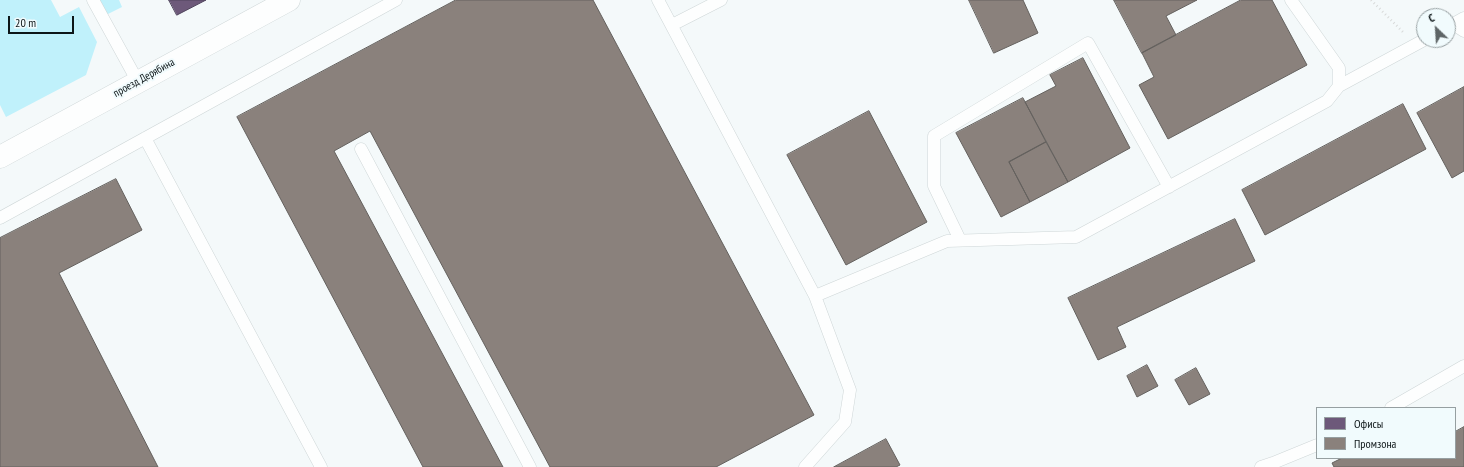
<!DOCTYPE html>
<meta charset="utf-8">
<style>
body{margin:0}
#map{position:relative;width:1464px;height:467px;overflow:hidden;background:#f4f9fa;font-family:"PT Sans Narrow",sans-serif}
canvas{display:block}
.legend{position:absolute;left:1316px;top:407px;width:140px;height:52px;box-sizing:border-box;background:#f1fbfd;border:1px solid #969fa1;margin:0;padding:5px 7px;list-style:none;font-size:12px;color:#0d1618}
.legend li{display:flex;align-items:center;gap:8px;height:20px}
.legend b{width:20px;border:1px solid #969fa1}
.north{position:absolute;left:1416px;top:8px;width:40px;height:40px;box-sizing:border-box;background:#f1fbfd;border:1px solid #969fa1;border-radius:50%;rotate:335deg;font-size:11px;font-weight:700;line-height:16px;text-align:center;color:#0d1618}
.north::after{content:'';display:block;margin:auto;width:14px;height:18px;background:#5e6567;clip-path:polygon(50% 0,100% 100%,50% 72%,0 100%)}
.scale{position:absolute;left:8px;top:16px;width:66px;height:18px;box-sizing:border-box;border:2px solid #0d1618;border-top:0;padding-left:5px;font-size:12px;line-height:14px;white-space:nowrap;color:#0d1618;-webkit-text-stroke:3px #f1fbfd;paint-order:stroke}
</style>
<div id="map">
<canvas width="1464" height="467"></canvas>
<ul class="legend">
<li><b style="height:11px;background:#6d597a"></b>Офисы</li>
<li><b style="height:11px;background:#8a817c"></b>Промзона</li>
</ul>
<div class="north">С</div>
<div class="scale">20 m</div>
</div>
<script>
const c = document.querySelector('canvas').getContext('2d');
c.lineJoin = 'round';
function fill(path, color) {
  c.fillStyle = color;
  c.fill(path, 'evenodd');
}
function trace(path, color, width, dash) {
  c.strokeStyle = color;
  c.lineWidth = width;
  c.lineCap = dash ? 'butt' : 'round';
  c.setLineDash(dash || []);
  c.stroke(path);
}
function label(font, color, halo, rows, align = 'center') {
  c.font = font + ' "PT Sans Narrow",sans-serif';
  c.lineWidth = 4;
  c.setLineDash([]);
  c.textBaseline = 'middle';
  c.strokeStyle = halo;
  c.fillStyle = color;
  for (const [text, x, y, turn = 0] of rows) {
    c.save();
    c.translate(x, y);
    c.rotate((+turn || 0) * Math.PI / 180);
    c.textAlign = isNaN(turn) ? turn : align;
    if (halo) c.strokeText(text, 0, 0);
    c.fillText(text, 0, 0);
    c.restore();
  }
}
const green = new Path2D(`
 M0 0H51L60 17 79 7 97 42 86 75 6 117 0 105Z
 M98 0H119L122 7 106 15Z`);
const offices = new Path2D(`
 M169 0H206L177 15Z`);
const industry = new Path2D(`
 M456 0H593L814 415 716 467H550L370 131 334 151 503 467H423L237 117Z
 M969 0H1023L1038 33 994 53Z
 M1114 0H1197L1166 16 1176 35 1142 53Z
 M1241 0H1272L1307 65 1168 139 1139 85 1154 77 1142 53Z
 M1083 58 1130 148 1068 182 1025 102 1056 86 1050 75Z
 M1464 87V171L1452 178 1417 113Z
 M1023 98 1046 142 1009 162 1030 202 1001 217 956 133Z
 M1403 104 1426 149 1265 235 1242 190Z
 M869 111 927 222 846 265 787 155Z
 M1046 142 1068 182 1030 202 1009 162Z
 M116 179 142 230 59 273 158 467H0V238Z
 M1235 219 1255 261 1117 327 1126 347 1098 360 1068 298Z
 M1147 365 1158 386 1137 397 1127 376Z
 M1196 368 1210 394 1189 405 1175 380Z
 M1464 427V467H1334L1332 463 1342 458H1455V432Z
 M886 439 900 465 896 467H834Z`);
const path = new Path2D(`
 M1371 0 1404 33`);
const service = new Path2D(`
 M93 0 138 82
 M658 0 815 296 850 390 845 422 805 467
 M1453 24 1464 31
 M672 25 721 0
 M1448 27 1464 18
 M1339 86 1424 40
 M145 138 321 467
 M361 149 530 467
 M0 218 396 0
 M960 240 934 186V136L1088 43 1169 187
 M815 296 947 241 1076 237 1327 101 1339 86V68L1291 0
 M1391 408 1464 366
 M1261 467 1273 463 1317 445`);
const minor = new Path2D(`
 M0 157 289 0`);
const streetNames = [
 ["проезд Дерябина",144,78,-29]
];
fill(green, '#c0f1fb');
fill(offices, '#6d597a');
trace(offices, '#50455d', 1);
fill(industry, '#8a817c');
trace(industry, '#64615e', 1);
trace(service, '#ced6d7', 13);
trace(minor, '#ced6d7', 23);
trace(path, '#d8dada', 2.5, [1, 3]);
trace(service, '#fdfefe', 12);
trace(minor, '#fdfefe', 22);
label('11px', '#0d1618', '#f1fbfd', streetNames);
</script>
